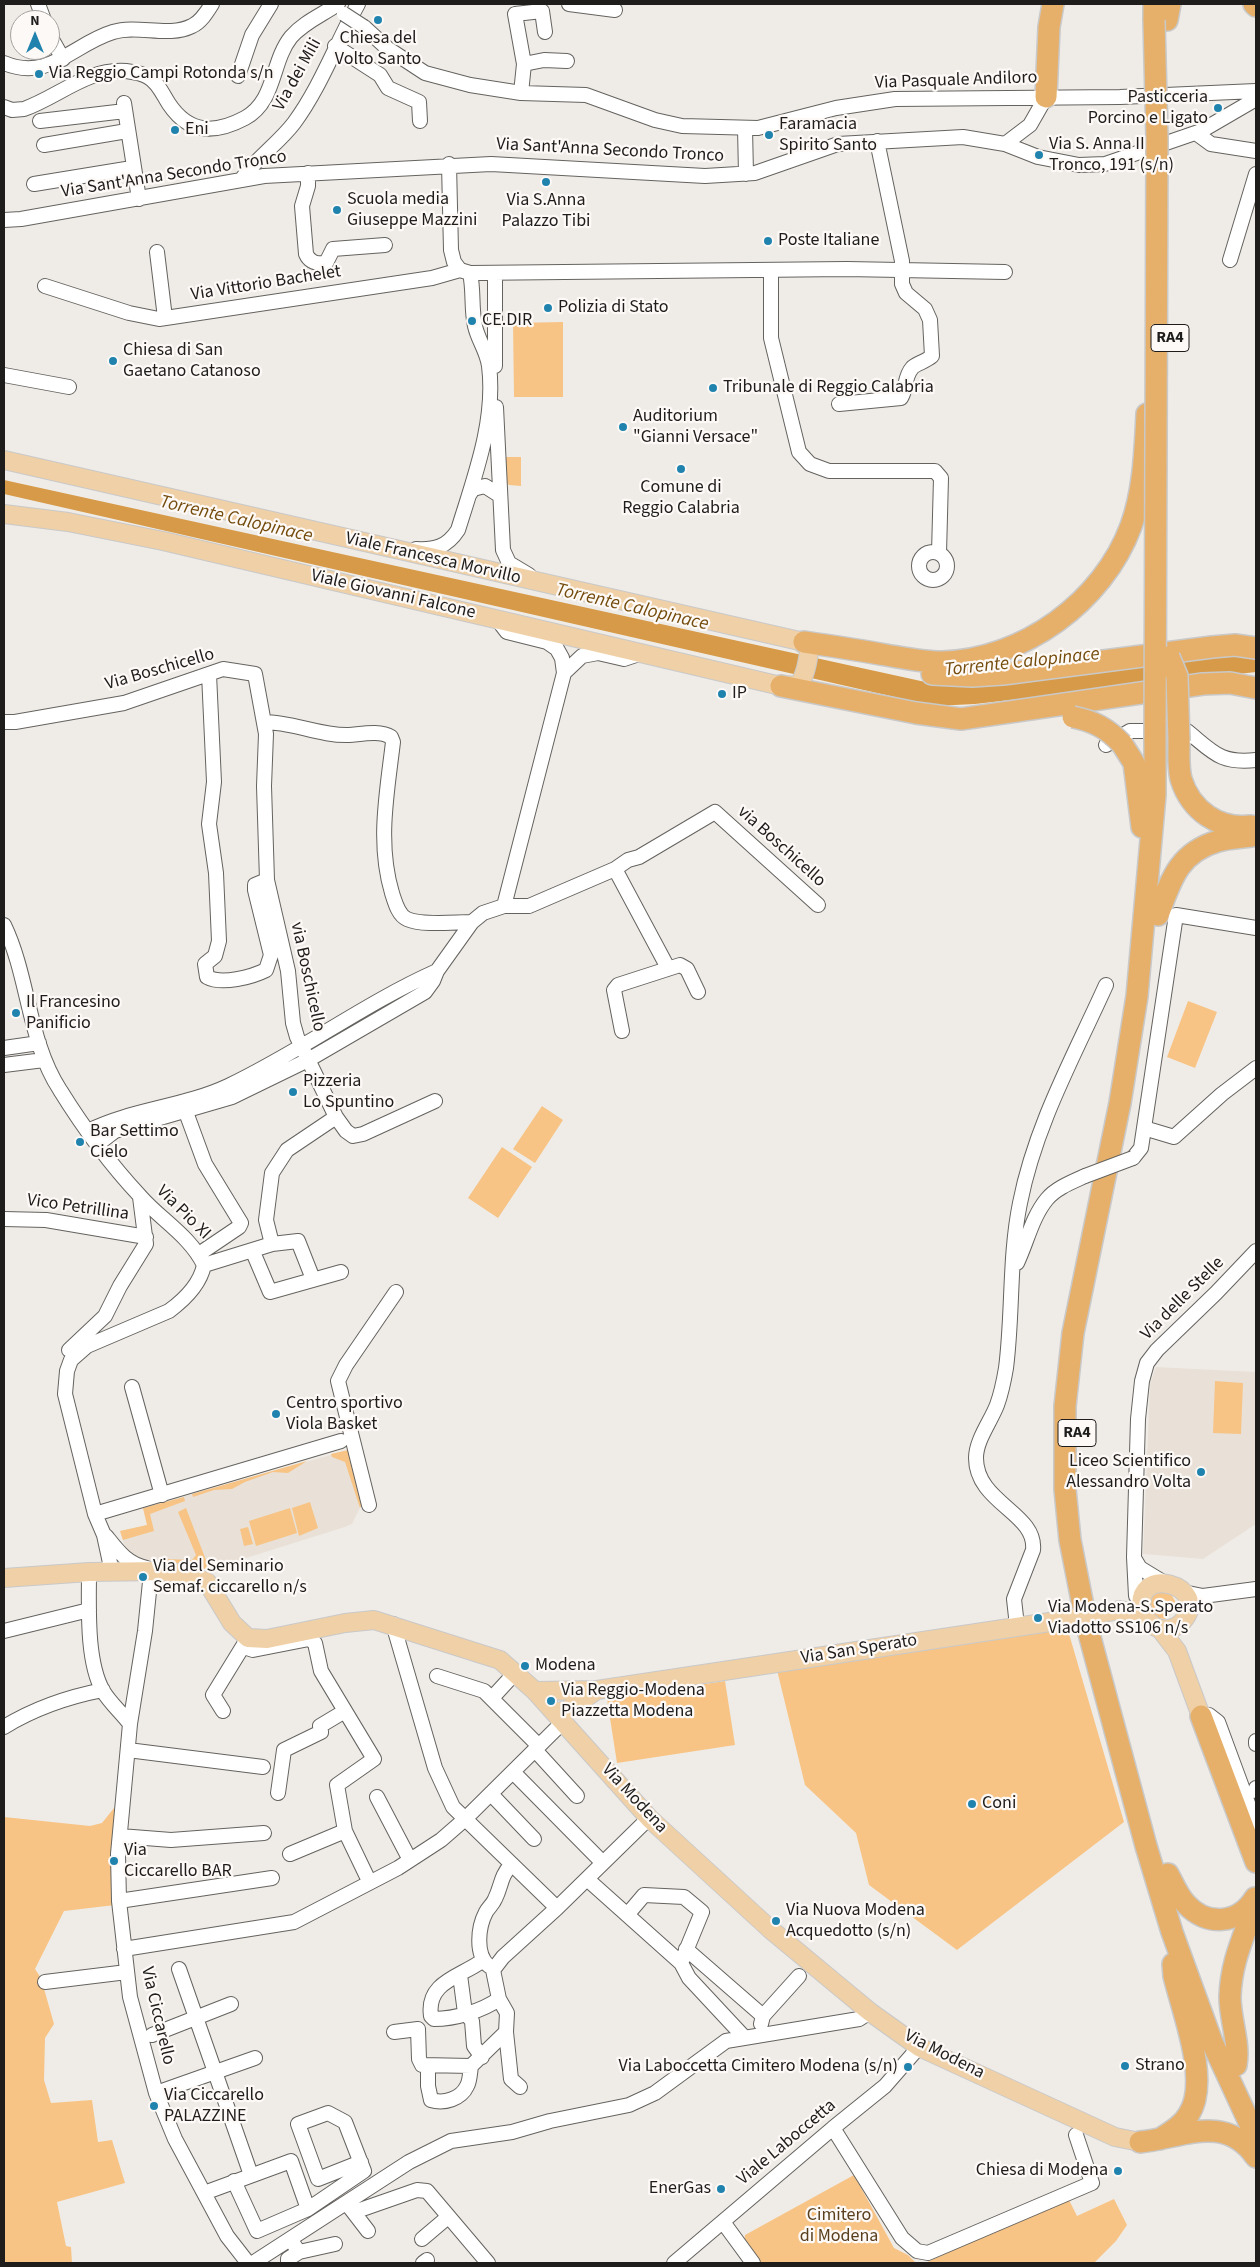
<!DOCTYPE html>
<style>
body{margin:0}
#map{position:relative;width:1260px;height:2267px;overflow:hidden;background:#efece8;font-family:"Source Sans 3",sans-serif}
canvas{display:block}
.frame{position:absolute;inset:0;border:5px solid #1e1d1c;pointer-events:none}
.north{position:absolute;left:10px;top:10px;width:50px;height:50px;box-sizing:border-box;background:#fdf9f6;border:1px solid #a4a19f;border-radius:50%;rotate:0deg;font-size:14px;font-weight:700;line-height:20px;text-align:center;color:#1e1d1c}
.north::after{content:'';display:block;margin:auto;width:18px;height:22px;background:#2083ae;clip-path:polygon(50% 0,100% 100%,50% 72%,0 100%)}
</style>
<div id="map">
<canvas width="1260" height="2267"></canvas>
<div class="frame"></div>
<div class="north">N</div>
</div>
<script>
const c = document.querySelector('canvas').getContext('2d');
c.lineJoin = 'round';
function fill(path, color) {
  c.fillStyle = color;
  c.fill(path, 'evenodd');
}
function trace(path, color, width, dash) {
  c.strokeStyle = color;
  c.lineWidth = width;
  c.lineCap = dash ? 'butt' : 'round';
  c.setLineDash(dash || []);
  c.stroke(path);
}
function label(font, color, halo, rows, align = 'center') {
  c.font = font + ' "Source Sans 3",sans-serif';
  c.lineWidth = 4.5;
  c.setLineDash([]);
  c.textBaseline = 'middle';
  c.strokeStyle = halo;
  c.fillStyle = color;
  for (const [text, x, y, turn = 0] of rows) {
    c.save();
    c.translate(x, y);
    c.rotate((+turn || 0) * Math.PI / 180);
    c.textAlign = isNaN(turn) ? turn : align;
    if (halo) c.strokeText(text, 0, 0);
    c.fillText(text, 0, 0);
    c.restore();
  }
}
const built = new Path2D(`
 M1156 1367 1256 1372V1524L1203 1559 1143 1554 1150 1384Z
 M348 1450 364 1500 352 1524 345 1527 211 1569 143 1561 129 1552 124 1544 120 1531 147 1525 143 1508Z`);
const green = new Path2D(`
 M563 322V397H514L513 323Z
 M503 457H521V486L509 485 506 482Z
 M1188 1001 1217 1012 1195 1068 1167 1057Z
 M542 1106 563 1120 535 1163 513 1149Z
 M502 1147 532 1167 498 1218 468 1198Z
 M1215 1381 1243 1383 1241 1434 1213 1433Z
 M348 1450 364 1500 360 1508 345 1462 332 1457 331 1454Z
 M307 1461 288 1473 273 1472 245 1482 232 1489 214 1490 193 1497 192 1494Z
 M184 1497 185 1501 150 1514 154 1531 123 1540 120 1531 147 1525 143 1508Z
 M310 1502 318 1528 299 1536 292 1508Z
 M186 1508 209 1568 205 1569 166 1563V1559L192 1560 196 1555 178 1512Z
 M290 1508 297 1533 256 1546 249 1521Z
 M248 1527 253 1544 244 1546 240 1529Z
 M1159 1590 1171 1594 1175 1601V1610L1165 1619 1153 1617 1146 1601Z
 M1067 1627 1124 1822 957 1950 869 1885 856 1833 805 1785 777 1670Z
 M725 1681 735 1745 617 1763 607 1699Z
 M114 1808 117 1818 115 1905 64 1911 35 1969 41 1978 54 2024 45 2038 44 2080 51 2103 92 2100 98 2142 112 2140 125 2183 57 2202 66 2246 71 2247 72 2263H4V1817L90 1826 102 1823Z
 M854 2175 894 2248 908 2255 916 2263H759L744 2243 745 2235Z
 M1068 2198 1077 2216 1114 2199 1127 2225 1116 2241 1094 2263H925Z`);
const water = new Path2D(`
 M4 480 939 685 971 686 1256 649V672L975 704 934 706 4 494Z`);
const minor = new Path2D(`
 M38 4 44 20
 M569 4 615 10
 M364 27 387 48 425 73 470 85 521 93 586 95 655 120 682 126 758 128 836 108 895 99 1120 97 1256 91
 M50 36 63 59
 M335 46 380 75 388 88 419 102 420 121
 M4 63C49 82 73 44 113 32 138 24 168 38 192 26 201 22 207 12 212 4
 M524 64 544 60 567 61
 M238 76 252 35 271 4
 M521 93 524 64 515 14 542 11 545 32
 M124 103 139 199
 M4 107 12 110 24 109C58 97 88 68 126 71 133 72 142 73 148 77 158 82 163 95 169 104 189 134 215 134 245 118 276 101 271 62 291 37 304 22 322 15 338 4
 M40 121 125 111
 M745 128 746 174
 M1196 133 1211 144 1256 151
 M1005 144 1030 125 1046 97
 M44 145 127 131
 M449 164 451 250 454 262 460 270
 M308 173V186L302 206 306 254C310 263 317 264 326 263L333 249 385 245
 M241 180C256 158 278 144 294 123 320 88 337 42 358 4
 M34 184 132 168
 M4 220 21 219 264 176 491 164 705 176 755 173 838 144 963 137 1005 144 1038 157 1079 165 1105 164 1201 131 1256 99
 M157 252 165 318
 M1230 260 1256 174
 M771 270V338L799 452 810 464 829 471H935L941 478 939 553
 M45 286 129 313 159 319 432 278 460 270 470 273 847 269 1005 272
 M495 366V273
 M4 375 69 387
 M839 404 901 398C907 388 904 377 912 368 915 364 925 362 932 356L930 320 925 309 906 293 902 284V261L877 141
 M496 407 503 550 509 563 529 575
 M469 495 473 489 485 486 499 495
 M416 549C435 550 447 547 458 530 474 478 496 421 489 366 487 351 478 340 475 326 471 309 474 291 470 273
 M919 566a14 14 0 1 1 28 0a14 14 0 1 1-28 0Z
 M497 619 507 632 547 642 557 649 562 658 564 673 504 906
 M564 673 582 656 598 653 624 659 642 653
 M209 674 214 782 209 824 216 873 219 941 215 956 205 964 207 977C222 985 252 977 266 970L271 955 255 890V885L267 880
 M4 722H15L124 703 223 669 255 674 266 734 264 786 267 880 288 971 293 1023 297 1037 336 1117 346 1131 353 1136 363 1134 435 1101
 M264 722C293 722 320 736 349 735 362 734 380 730 391 737L393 742C387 793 377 843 392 893 395 902 398 915 407 919 422 926 455 922 472 922
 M1106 745 1130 731H1187C1213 752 1220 764 1256 760
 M615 869 668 968
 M4 925C29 977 28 1041 60 1090 83 1127 110 1164 140 1196 161 1220 190 1236 204 1265 200 1285 184 1300 169 1311L87 1346 71 1360 67 1371 65 1394 95 1514 104 1535 112 1572
 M622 1031 614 990 618 985 680 965 687 969 698 992
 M4 1048 39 1043
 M4 1065 44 1060
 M183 1104 205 1164 241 1223 239 1227 199 1254
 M1144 1128 1174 1137 1222 1094 1256 1068
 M88 1131C132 1109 183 1107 228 1086 300 1052 365 1003 437 971
 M98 1144 115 1131 232 1097 308 1060 425 992 433 981 437 971 472 922 483 913 504 906H529L615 869 628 860 639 857 715 812 818 905
 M1133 1158 1141 1148 1176 915 1256 928
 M4 1219 46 1220 146 1237
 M272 1244 266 1220 272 1173 287 1150 336 1117
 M253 1252 270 1292 341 1272
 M1017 1263C1027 1242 1032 1217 1047 1199 1056 1188 1072 1182 1085 1176
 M204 1265 272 1244 298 1241 313 1279
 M69 1350 105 1316 120 1286 146 1244 140 1197
 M132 1387 162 1495
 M369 1505 338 1381 346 1365 396 1292
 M95 1514 341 1441
 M106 1536C118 1551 127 1564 147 1568
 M1134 1558 1140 1568 1163 1582
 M89 1572C89 1606 86 1661 103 1691 110 1703 122 1713 130 1724
 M151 1572 145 1631 130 1724 118 1854 119 1901 130 1997 156 2093 175 2139 227 2236 248 2263
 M1183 1592 1203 1596 1256 1589
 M1141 1600 1136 1596 1134 1557 1138 1419 1142 1381 1147 1363 1157 1350 1216 1293 1256 1251
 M393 1624 435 1768 453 1807 557 1908 649 1818
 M1017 1626 1014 1599 1033 1550C1037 1513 976 1503 976 1458 976 1440 991 1421 997 1405 1001 1394 1004 1380 1006 1368 1013 1314 1009 1257 1020 1203 1035 1126 1074 1056 1106 985
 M4 1631 89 1610
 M244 1647 253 1650 309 1639 315 1643 321 1671 374 1759 337 1785 345 1831
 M437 1676 484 1691 539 1746
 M492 1698 515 1673
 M223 1711 213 1695 248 1638
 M1201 1716 1209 1715 1218 1722 1256 1825
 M4 1727C35 1708 67 1697 103 1690
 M1256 1741V1744
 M128 1750 263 1767
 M535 1750 577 1796
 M513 1772 603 1863
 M1256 1788V1791
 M278 1793 284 1750 321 1732 320 1726 345 1711
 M491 1794 534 1839
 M377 1797 410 1860
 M120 1836 171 1840 264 1833
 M290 1854 345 1831 369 1881
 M587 1879 681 1963 702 1912 684 1897 644 1895 627 1915
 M119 1901 272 1878
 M124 1949 294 1922 398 1868 441 1840 464 1820 563 1722
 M686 1949 763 2016
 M482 1961C460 1977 426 1982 431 2016L434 2019C455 2019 482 2011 499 1999
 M681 1963 689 1978 744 2037
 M489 1966C475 1955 478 1927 486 1912 489 1907 493 1904 495 1899 502 1885 500 1877 511 1865
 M179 1969 251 2175
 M460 1975 465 2013 472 2021 474 2046 482 2057
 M45 1982 127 1972
 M761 2024 763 2016 799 1976
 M394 2032 418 2029 419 2059 422 2065 471 2066 506 2032 507 2013 499 1999 493 1970 503 1957 557 1908
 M506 2032 511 2079 520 2087
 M152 2035 231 2004
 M428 2066V2086L431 2100C444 2104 461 2099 467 2086 470 2081 470 2072 471 2066
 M156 2093 255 2058
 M833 2128 902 2238 917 2251 928 2253 1092 2183 1076 2135
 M204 2193 291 2161 308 2209 257 2231 234 2181
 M348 2205 368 2231
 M308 2209 364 2171 345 2122 328 2113 298 2124 318 2179 361 2162
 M354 2212 417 2190 427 2191 488 2263
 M723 2222 753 2263
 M290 2239 299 2252 335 2244
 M422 2239 448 2217
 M253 2263 409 2162 451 2141 512 2132 550 2121 629 2105 655 2093 726 2041 859 2019 870 2012
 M288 2263V2259L299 2252
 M423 2263 427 2260
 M674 2263 833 2128 885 2086 919 2047`);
const major = new Path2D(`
 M4 460 804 642 809 647C809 656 805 681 797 685 793 686 786 685 781 686L163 541 68 522 4 514
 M4 1578 89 1572 162 1571 189 1575 207 1582 232 1623 248 1638 267 1639 345 1623 374 1620 500 1660 535 1691 649 1818 770 1929 870 2012 919 2047 1115 2137 1140 2142
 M1120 1610C1126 1611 1138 1612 1143 1616 1150 1621 1151 1627 1161 1629 1168 1630 1176 1628 1182 1622 1215 1586 1129 1560 1143 1615
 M1160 1629 1177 1651 1201 1716
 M535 1691 597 1690 1063 1620
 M554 1712 566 1711 597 1690`);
const highway = new Path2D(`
 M1154 4V20
 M1254 4 1256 6
 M1167 20 1170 4
 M1046 97 1049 27 1053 4
 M804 642C831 646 858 650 886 655 904 658 923 662 942 662 1023 660 1103 602 1131 526 1144 490 1145 451 1147 414
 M932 674 972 676 1003 674 1212 647 1235 645 1256 648
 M781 686 916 713 961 719 1203 684 1230 683 1256 688
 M1155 740V795L1137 996 1120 1103 1073 1333 1065 1406V1489L1070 1540 1087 1626 1146 1846 1172 1932 1212 2042 1256 2137
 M1179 741C1179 753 1178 767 1181 779 1191 811 1219 830 1251 826
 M1122 744 1134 763 1142 827
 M1158 915C1171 880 1178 853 1218 841 1230 837 1244 838 1256 835
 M1201 1716 1256 1862
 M1168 1874C1173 1883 1178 1896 1186 1904 1207 1927 1239 1924 1255 1898
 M1236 2065C1240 2043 1230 2020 1230 1997 1231 1960 1245 1935 1256 1901
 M1160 2139C1171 2132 1183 2125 1189 2114 1210 2081 1183 2013 1174 1976L1173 1964
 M1140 2142C1181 2138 1225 2112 1256 2157`);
const minorBridge = new Path2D(`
 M344 14 364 27
 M1085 1176 1133 1158`);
const majorBridge = new Path2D(`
 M1063 1620 1120 1610`);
const highwayBridge = new Path2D(`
 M1154 20 1157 139 1155 740
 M1169 657 1177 676 1179 741
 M1073 717C1094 721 1108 729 1122 744`);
const markers = [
 [378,20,5,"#2083ae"],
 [39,74,5,"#2083ae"],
 [1218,108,5,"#2083ae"],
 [175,130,5,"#2083ae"],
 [769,135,5,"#2083ae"],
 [1039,155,5,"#2083ae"],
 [546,182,5,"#2083ae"],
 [337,210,5,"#2083ae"],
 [768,241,5,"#2083ae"],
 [548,308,5,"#2083ae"],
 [472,321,5,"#2083ae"],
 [113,361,5,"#2083ae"],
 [713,388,5,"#2083ae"],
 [623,427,5,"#2083ae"],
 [681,469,5,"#2083ae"],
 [722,694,5,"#2083ae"],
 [16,1013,5,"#2083ae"],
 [293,1092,5,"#2083ae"],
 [80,1142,5,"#2083ae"],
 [276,1414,5,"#2083ae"],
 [1201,1472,5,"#2083ae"],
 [143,1577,5,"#2083ae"],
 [1038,1618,5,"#2083ae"],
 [525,1666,5,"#2083ae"],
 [551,1701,5,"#2083ae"],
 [972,1804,5,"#2083ae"],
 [114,1861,5,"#2083ae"],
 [776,1921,5,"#2083ae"],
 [1125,2066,5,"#2083ae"],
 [908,2067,5,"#2083ae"],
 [154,2106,5,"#2083ae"],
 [1118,2171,5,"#2083ae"],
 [721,2189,5,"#2083ae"]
];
const shields = [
 [1170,338,38],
 [1077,1433,38]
];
const shieldNames = [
 ["RA4",1170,338],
 ["RA4",1077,1433]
];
const poiNames = [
 ["Chiesa del",378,39,"center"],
 ["Volto Santo",378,60,"center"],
 ["Via Reggio Campi Rotonda s/n",49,74],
 ["Pasticceria",1208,98,"right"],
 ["Porcino e Ligato",1208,119,"right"],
 ["Faramacia",779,125],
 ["Spirito Santo",779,146],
 ["Eni",185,130],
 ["Via S. Anna II",1049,145],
 ["Tronco, 191 (s/n)",1049,166],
 ["Scuola media",347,200],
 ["Giuseppe Mazzini",347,221],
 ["Via S.Anna",546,201,"center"],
 ["Palazzo Tibi",546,222,"center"],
 ["Poste Italiane",778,241],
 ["Polizia di Stato",558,308],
 ["CE.DIR",482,321],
 ["Chiesa di San",123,351],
 ["Gaetano Catanoso",123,372],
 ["Tribunale di Reggio Calabria",723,388],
 ["Auditorium",633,417],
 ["\"Gianni Versace\"",633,438],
 ["Comune di",681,488,"center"],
 ["Reggio Calabria",681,509,"center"],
 ["IP",732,694],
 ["Il Francesino",26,1003],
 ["Panificio",26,1024],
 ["Pizzeria",303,1082],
 ["Lo Spuntino",303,1103],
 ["Bar Settimo",90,1132],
 ["Cielo",90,1153],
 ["Centro sportivo",286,1404],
 ["Viola Basket",286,1425],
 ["Liceo Scientifico",1191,1462,"right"],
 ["Alessandro Volta",1191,1483,"right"],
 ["Via del Seminario",153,1567],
 ["Semaf. ciccarello n/s",153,1588],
 ["Via Modena-S.Sperato",1048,1608],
 ["Viadotto SS106 n/s",1048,1629],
 ["Modena",535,1666],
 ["Via Reggio-Modena",561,1691],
 ["Piazzetta Modena",561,1712],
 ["Coni",982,1804],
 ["Via",124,1851],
 ["Ciccarello BAR",124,1872],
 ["Via Nuova Modena",786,1911],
 ["Acquedotto (s/n)",786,1932],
 ["Strano",1135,2066],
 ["Via Laboccetta Cimitero Modena (s/n)",898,2067,"right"],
 ["Via Ciccarello",164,2096],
 ["PALAZZINE",164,2117],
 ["Chiesa di Modena",1108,2171,"right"],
 ["EnerGas",711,2189,"right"]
];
const streetNames = [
 ["Via dei Mili",298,75,-61],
 ["Via Pasquale Andiloro",956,81,-2],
 ["Via Sant'Anna Secondo Tronco",610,151,3],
 ["Via Sant'Anna Secondo Tronco",174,175,-9],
 ["Via Vittorio Bachelet",266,284,-9],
 ["Viale Francesca Morvillo",433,559,13],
 ["Viale Giovanni Falcone",393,595,13],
 ["Via Boschicello",160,670,-16],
 ["via Boschicello",781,847,42],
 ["via Boschicello",307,977,78],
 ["Vico Petrillina",78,1208,8],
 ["Via Pio XI",183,1213,45],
 ["Via delle Stelle",1183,1299,-45],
 ["Via San Sperato",859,1650,-9],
 ["Via Modena",634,1799,47],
 ["Via Ciccarello",157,2016,77],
 ["Via Modena",944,2055,27],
 ["Viale Laboccetta",787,2143,-40]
];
const parkNames = [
 ["Cimitero",839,2216],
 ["di Modena",839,2237]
];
const waterNames = [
 ["Torrente Calopinace",236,520,13],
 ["Torrente Calopinace",632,608,13],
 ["Torrente Calopinace",1022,663,-6]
];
fill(built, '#e9e1d7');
fill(green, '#f7c485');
fill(water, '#d69a48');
trace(minor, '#65635f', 16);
trace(major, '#c9c9c9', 20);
trace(highway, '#c9c9c9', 24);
trace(minor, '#fff', 14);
trace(major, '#f0d0a6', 18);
trace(highway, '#e6b06b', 21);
trace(minorBridge, '#65635f', 16, []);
trace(majorBridge, '#c9c9c9', 20, []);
trace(highwayBridge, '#c9c9c9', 24, []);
trace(minorBridge, '#fff', 14);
trace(majorBridge, '#f0d0a6', 18);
trace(highwayBridge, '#e6b06b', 21);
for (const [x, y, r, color] of markers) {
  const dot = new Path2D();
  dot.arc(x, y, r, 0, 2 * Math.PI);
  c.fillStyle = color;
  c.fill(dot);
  trace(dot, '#fdf9f6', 2);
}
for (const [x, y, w] of shields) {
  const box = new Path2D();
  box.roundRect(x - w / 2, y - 13.5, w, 27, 4);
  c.fillStyle = '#fdf9f6';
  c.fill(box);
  trace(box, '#1e1d1c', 1);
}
label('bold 16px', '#1e1d1c', null, shieldNames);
label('18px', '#1e1d1c', '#fdf9f6', poiNames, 'left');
label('18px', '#1e1d1c', '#fdf9f6', streetNames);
label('18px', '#593f1e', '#fdf9f6', parkNames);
label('italic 19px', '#744c0d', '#fdf9f6', waterNames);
</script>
